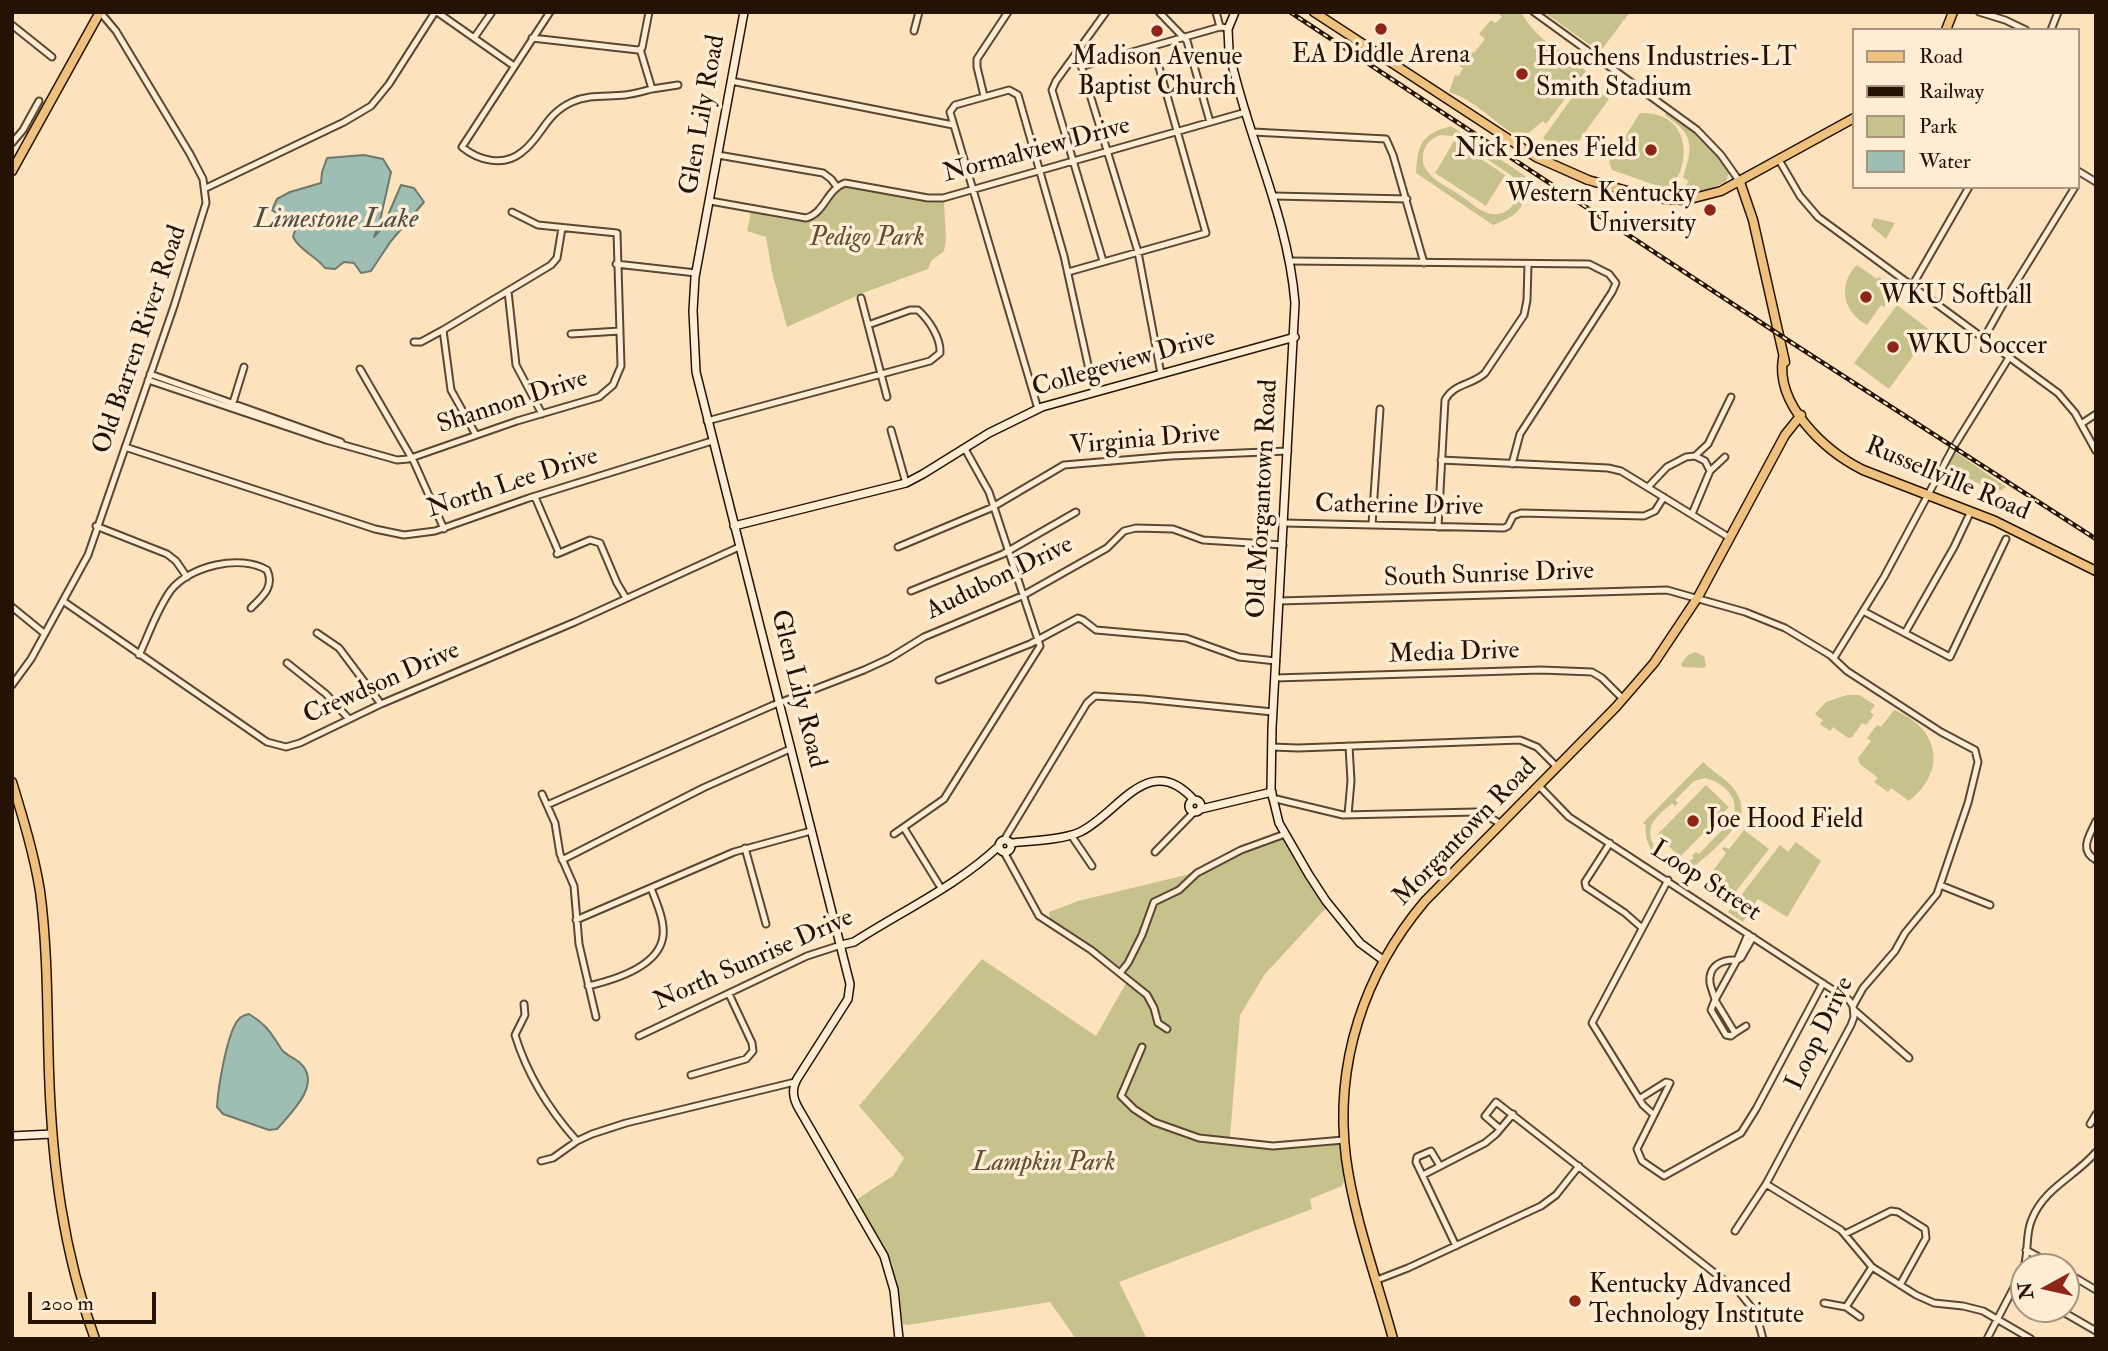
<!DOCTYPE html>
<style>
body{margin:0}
#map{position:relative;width:2108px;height:1351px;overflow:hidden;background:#fde3bd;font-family:"IM FELL Double Pica",serif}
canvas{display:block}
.frame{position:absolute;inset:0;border:14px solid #251202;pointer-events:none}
.legend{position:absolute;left:1852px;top:28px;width:228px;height:161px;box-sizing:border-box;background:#feedd4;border:2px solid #a79580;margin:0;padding:9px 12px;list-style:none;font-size:21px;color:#251202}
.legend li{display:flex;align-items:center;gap:14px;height:35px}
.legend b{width:35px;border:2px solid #a79580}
.north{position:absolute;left:2010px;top:1253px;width:70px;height:70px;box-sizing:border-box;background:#feedd4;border:2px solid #a79580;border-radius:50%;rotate:262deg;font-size:19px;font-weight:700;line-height:28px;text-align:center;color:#251202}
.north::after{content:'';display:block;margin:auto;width:24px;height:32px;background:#8f2418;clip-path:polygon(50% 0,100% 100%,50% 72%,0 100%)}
.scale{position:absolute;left:28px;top:1292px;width:128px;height:32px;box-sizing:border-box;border:4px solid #251202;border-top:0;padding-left:9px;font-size:21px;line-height:24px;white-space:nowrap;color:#251202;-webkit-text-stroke:5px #feedd4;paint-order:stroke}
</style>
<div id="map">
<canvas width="2108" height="1351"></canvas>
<div class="frame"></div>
<ul class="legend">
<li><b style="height:9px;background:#eec27e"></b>Road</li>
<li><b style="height:9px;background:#251202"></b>Railway</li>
<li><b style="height:19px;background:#c7c18c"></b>Park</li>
<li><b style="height:19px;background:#9fbeb3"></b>Water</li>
</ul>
<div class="north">N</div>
<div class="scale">200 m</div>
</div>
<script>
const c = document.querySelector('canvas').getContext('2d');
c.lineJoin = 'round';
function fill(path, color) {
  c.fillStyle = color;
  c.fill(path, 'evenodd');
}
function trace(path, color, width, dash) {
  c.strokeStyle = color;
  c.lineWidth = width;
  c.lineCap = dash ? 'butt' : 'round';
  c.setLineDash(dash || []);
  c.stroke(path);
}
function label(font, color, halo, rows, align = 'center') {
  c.font = font + ' "IM FELL Double Pica",serif';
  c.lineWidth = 7;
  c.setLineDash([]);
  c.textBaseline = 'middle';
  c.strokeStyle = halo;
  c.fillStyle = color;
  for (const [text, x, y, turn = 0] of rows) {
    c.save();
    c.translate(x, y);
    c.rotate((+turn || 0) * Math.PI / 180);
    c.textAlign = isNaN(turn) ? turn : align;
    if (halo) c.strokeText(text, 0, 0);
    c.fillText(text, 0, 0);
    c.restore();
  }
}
const green = new Path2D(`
 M1501 12 1521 13C1533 32 1549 48 1572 55L1571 58 1579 60 1578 65 1586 71 1546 124 1543 121 1525 136 1521 132V135L1518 137C1495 123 1473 99 1449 92L1455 75 1459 76 1463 68 1459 66 1467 50 1474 53 1485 39 1479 34 1491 20 1495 23 1502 17 1499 14Z
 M1544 12H1630L1600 52Z
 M1584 81 1609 99 1568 156 1543 138Z
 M1666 112C1690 129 1713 147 1729 172L1726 182 1704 191 1679 195 1689 181 1683 178C1693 145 1695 136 1665 115Z
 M1640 113C1688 111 1694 159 1670 190L1612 170 1609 162Z
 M1451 126 1525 176C1526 207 1522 214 1493 225L1416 173C1418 143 1421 135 1451 126ZM1441 135 1453 136 1512 176C1517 184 1520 192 1515 201 1511 210 1502 215 1493 214 1481 213 1469 201 1460 195 1444 185 1414 172 1425 148 1428 141 1434 137 1441 135Z
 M1454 141 1505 175 1486 206 1435 173Z
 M849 185 929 203 944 202 946 241 944 251 931 261 928 269 863 293 787 327 772 272 766 237 747 231 751 212C766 215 800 225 813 219 831 212 828 189 849 185Z
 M1874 218 1895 223 1886 239 1871 226Z
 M1857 265 1877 279 1879 277 1886 282 1884 284 1890 288V293L1886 298 1888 300 1884 307 1881 305 1867 325C1843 312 1837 285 1857 265Z
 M1897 305 1931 331 1889 389 1854 363Z
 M1954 451 2006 487 1996 493 1946 466Z
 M1695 652 1704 656 1706 665 1704 668 1682 667 1681 664 1688 655Z
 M1847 695H1859L1875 705 1870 712 1874 715 1866 725 1862 723 1852 737 1848 738 1833 727 1830 731 1820 724 1823 720 1815 714 1826 702Z
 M1894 710C1939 728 1948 770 1909 801L1891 788 1888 792 1874 782 1878 778 1860 764 1858 758 1871 741 1867 738 1877 725 1881 727Z
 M1703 762C1716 775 1734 782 1740 800 1742 807 1742 815 1739 821 1733 832 1699 866 1688 869 1664 875 1642 846 1646 825L1643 823ZM1705 778C1725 782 1743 802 1731 821L1728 820 1724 823 1726 826 1699 854 1696 852 1692 856 1694 858C1675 872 1642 847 1652 824 1656 816 1666 809 1672 803L1675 806 1678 803 1675 800 1694 781Z
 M1706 785 1729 807 1680 857 1657 835Z
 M1744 830 1769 849 1726 904 1702 886 1726 853 1722 849 1724 847 1729 849Z
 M1281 833 1326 908 1265 974 1240 1015 1230 1137 1292 1144 1338 1136 1344 1182 1342 1186 1310 1199 1312 1209 1119 1282 1147 1339H1076L1050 1302 908 1325 903 1324 892 1263 856 1200 894 1175 904 1158 859 1106 982 959 1096 1036 1129 978 1102 955 1050 919 1049 912 1078 901 1186 875 1223 855Z
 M1796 842 1821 861 1787 917 1758 899 1743 922 1728 912 1780 845 1788 852Z`);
const water = new Path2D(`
 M364 155 383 159 391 172 379 225 374 237 383 227 401 185 414 188 424 202 391 241 371 271 361 273 354 263 344 262 335 269 325 268C315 255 301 252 293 237L296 227 272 210 277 199 290 192 321 183 322 172 327 158Z
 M249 1014C267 1025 271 1033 282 1050 287 1056 295 1058 300 1063 323 1084 290 1114 277 1129L269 1130 223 1114 217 1107C218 1089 227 1031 239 1019 241 1016 245 1015 249 1014Z`);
const street = new Path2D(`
 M437 12 514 66
 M550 12 462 147C479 161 504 167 522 152 543 136 544 115 572 102 590 94 606 97 625 95 634 94 644 91 652 89L640 49
 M1159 12 1187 41 1210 122
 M1216 12 1220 27
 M1534 12 1697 130 1721 155 1740 182
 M1979 12 2005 20 2026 30
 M12 25 52 57
 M2051 30 2058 12
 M914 31 919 12
 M474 38 492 12
 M532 38 638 50 642 48 649 12
 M1077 52 1138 252 1161 374
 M1083 66 1220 27 1229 28
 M731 81 953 125
 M652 89 678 85
 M984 96 977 67V59L1008 12
 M1253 132 1386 139 1393 155 1424 263
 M12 143 23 130 39 101
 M718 155 823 173 831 179 837 187
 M1779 160 1800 196 1818 217 2058 393 2075 413 2096 451
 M2078 171 2096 182
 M206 188 344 122 371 106 389 84 435 12
 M1274 196 1407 199
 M710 201 806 218C825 213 826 190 845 183L928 198H943L1246 112
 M1103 261 1052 90 1056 81 1106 12
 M1289 261 1589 264 1609 274 1616 283 1612 292 1520 434 1512 464
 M616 264 696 273
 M1068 272 1206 233 1153 46
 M1912 286 1969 187
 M508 291 516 365 542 414
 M861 298 887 397
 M443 330 451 390 476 435
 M571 334 620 331
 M1984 338 2007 297 2075 187
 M414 342H421L443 330 551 265 557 258 562 228
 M360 369 414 462 444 529
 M150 374 341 442
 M148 380 326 440 397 460 408 459 517 421 599 397 613 385 621 366 617 233 538 225 512 212
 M232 406 244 367
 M1038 409 950 112 955 105 1009 90 1018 95 1064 256 1094 392
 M707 421 930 361 940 353C941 338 929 320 918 310H910L868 325
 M2081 424 2096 414
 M891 430 906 483
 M125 447 375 529 404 535 435 531 529 498 712 441
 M1695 456 1705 461 1710 471
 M1441 460 1608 468 1621 471 1730 538
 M1649 486 1667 467 1686 457 1695 456 1708 444 1731 397
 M535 497 559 553
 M1692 514 1710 471 1725 457
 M1284 523 1504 528 1508 526 1513 516 1521 513 1644 516 1655 511 1664 497
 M1372 525 1380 409
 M96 526 167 554 176 561 187 577
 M1438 527 1445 400C1454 383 1473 385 1485 373L1524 315 1527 300 1528 264
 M898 547 991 508 1064 465 1171 456 1288 451
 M557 554 590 540 600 543 617 583 626 598
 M911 591 1003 554 1076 512
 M63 601 267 742 286 747 300 743 381 704 575 622 739 547
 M1279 601 1667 590 1745 612 1785 628 1830 655 1847 671 1941 732 1975 750 1978 762 1968 803 1937 894 1905 933 1895 951 1863 988 1853 1006 1854 1017 1851 1025 1766 1184 1735 1231
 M12 607 45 634
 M1863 611 1950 657 2006 539
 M317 633 339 648 381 704
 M1905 633 1954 547 1971 511
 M139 655C149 634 157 609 171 590 190 566 240 554 267 570 275 587 262 597 251 608
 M1834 658 1884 577 1953 448 2010 356
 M287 663 326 694 349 719
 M1275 678 1541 670 1592 672 1602 678 1623 699
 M939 680 1030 644 1078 618 1083 620 1096 630 1186 638 1239 657 1276 661
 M12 685 31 659 88 555 174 306 206 203 203 179 190 154 116 31 100 12
 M1272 747 1298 748 1520 740 1537 747 1557 767
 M1539 786 1569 817 1827 986 1849 1000 1853 1006
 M542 794 555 823 560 854 574 886 579 944 596 1017
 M1272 798 1343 815 1476 812 1484 814 1501 824
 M547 805 771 706 864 670 890 658 924 637 1022 596 1107 548 1124 531 1136 528 1173 529 1203 540 1283 545
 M1348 815 1351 781 1349 746
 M2096 821C2090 835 2078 850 2096 860
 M904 828 941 888
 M894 834 944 799 1040 646 989 492 965 449
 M1071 835 1092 866
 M1004 840 1087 703 1095 696 1143 699 1273 712
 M1610 843 1585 882 1586 887 1625 913 1642 928
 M745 848 766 924
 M1004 852 1039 916 1091 950 1147 995 1154 1008 1158 1023 1167 1029
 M1155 852 1194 812
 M562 860 703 788 790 749
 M1940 885 1990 905
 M576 920 734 852 811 831
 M1748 934 1737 960 1741 958 1753 937
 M1120 973 1128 963 1142 935 1154 902 1179 890 1197 873 1241 850 1285 834
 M588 986C614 980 659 967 663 936 665 920 656 902 651 888
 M524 1004 525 1015 515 1035C527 1074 550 1111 577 1141
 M1854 1010 1909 1058
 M1735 1033 1731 1036 1726 1035 1711 1010 1715 1000C1714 994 1711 989 1710 983 1708 965 1723 959 1737 960L1715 1000 1735 1033 1746 1026
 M639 1036 807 956 841 945
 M1142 1047 1121 1096 1134 1109 1154 1122 1199 1138 1273 1146 1344 1140
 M691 1075 746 1059 753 1051 752 1043 729 994
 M1639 1099 1666 1082 1670 1083 1637 1149 1642 1161 1664 1176 1741 1133 1756 1109 1823 983
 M1654 1115 1643 1105 1592 1023 1668 880
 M2090 1124 2096 1114
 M1500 1129 1485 1116 1496 1102 1739 1292 1756 1313 1763 1339
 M541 1161 553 1158 577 1141 592 1134 626 1123 795 1082
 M1440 1166 1431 1151 1417 1157 1416 1162 1456 1246
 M1423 1175 1485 1143 1496 1134 1513 1114
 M1766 1184 1841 1230 1872 1267 1916 1295 1934 1303 1963 1306 1983 1311 2031 1339
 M1845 1234 1891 1211 1898 1212 1925 1229 1926 1238 1900 1285
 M2026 1250 2057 1267
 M2024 1267C2029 1251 2025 1234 2032 1219 2044 1188 2076 1176 2096 1152
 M2066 1272 2096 1290
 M1377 1280 1408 1268 1541 1206 1556 1195 1579 1166
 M1824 1303 1846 1307 1872 1267
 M1846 1307 1860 1317
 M2058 1309 2096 1331
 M1987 1339 2024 1268`);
const secondary = new Path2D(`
 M744 12 695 277 693 311 696 372 850 984 848 999 797 1079C791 1090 793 1099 799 1109L884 1256 894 1290 899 1339
 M1235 12 1228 29 1229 51C1247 137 1288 215 1295 303L1272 728 1271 790 1279 823 1309 875 1326 901 1360 943 1383 960
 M734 526 906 483 923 474 989 433 1042 407 1295 337
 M1189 806a6 6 0 1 1 12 0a6 6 0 1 1-12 0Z
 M1201 809 1272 792
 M999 846a6 6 0 1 1 12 0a6 6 0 1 1-12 0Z
 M1010 843C1030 841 1062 840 1080 832 1118 814 1149 749 1194 800
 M841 945 854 942C902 911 958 885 999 846
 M12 1136 52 1134`);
const primary = new Path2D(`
 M1314 12 1536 157 1588 180 1652 198 1686 200 1721 191 1854 118
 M1946 30 1953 12
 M12 171 100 12
 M1740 182 1753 220 1785 362
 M1783 358C1775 405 1825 451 1863 470L1995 521 2096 571
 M12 782C23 818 34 854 40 891 48 951 47 1012 49 1072 52 1164 63 1252 95 1339
 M1393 1339C1377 1280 1354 1218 1346 1158 1334 1064 1364 973 1425 901L1616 707 1654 663 1698 597 1785 435 1801 415`);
const rail = new Path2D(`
 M1290 12 1786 339 2096 539`);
const markers = [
 [1381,29,7,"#8f2418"],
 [1157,31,7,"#8f2418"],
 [1522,74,7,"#8f2418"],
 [1651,150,7,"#8f2418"],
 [1710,210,7,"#8f2418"],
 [1866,297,7,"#8f2418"],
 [1893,347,7,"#8f2418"],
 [1693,821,7,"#8f2418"],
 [1575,1301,7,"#8f2418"]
];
const poiNames = [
 ["EA Diddle Arena",1381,56,"center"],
 ["Madison Avenue",1157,58,"center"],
 ["Baptist Church",1157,88,"center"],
 ["Houchens Industries-LT",1536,59],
 ["Smith Stadium",1536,89],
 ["Nick Denes Field",1637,150,"right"],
 ["Western Kentucky",1696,195,"right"],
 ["University",1696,225,"right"],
 ["WKU Softball",1880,297],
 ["WKU Soccer",1907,347],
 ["Joe Hood Field",1707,821],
 ["Kentucky Advanced",1589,1286],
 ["Technology Institute",1589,1316]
];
const streetNames = [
 ["Glen Lily Road",704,115,-80],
 ["Normalview Drive",1037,151,-15],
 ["Old Barren River Road",141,340,-71],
 ["Collegeview Drive",1124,364,-16],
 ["Shannon Drive",513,403,-18],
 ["Virginia Drive",1145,441,-5],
 ["Russellville Road",1947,480,23],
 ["North Lee Drive",513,484,-18],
 ["Old Morgantown Road",1264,499,-87],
 ["Catherine Drive",1399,507,1],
 ["South Sunrise Drive",1489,576,-2],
 ["Audubon Drive",1000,579,-26],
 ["Media Drive",1454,654,-2],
 ["Crewdson Drive",382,684,-24],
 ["Glen Lily Road",797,689,76],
 ["Morgantown Road",1466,833,-46],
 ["Loop Street",1705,882,33],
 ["North Sunrise Drive",754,961,-24],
 ["Loop Drive",1821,1034,-64]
];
const parkNames = [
 ["Pedigo Park",867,239],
 ["Lampkin Park",1044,1164]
];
const waterNames = [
 ["Limestone Lake",336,221]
];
fill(green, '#c7c18c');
fill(water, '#9fbeb3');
trace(water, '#6e796c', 2);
trace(street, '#5b4631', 9);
trace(secondary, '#251202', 10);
trace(primary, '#251202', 11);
trace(street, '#feedd4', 5);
trace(secondary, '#feedd4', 7);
trace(primary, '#eec27e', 8);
trace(rail, '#251202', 4.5);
trace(rail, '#feedd4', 2, [5]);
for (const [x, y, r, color] of markers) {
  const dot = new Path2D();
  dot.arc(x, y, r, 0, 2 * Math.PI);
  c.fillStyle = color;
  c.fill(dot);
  trace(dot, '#feedd4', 2.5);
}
label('26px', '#251202', '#feedd4', poiNames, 'left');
label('26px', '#251202', '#feedd4', streetNames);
label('italic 26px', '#5e4f32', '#feedd4', parkNames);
label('italic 28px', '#504e40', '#feedd4', waterNames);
</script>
